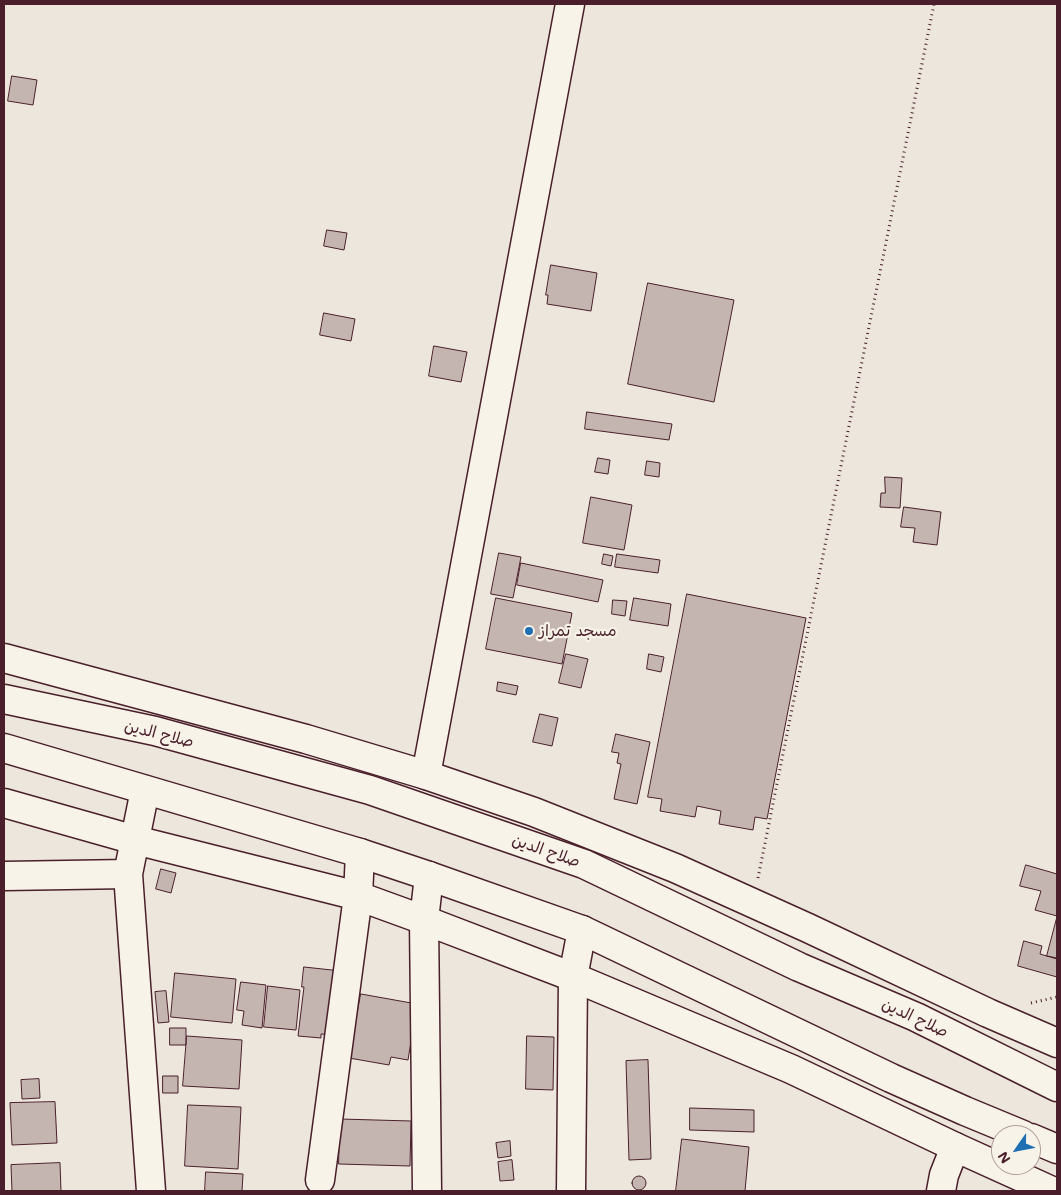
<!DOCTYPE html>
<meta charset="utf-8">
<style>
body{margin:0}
#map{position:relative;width:1061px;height:1195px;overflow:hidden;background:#ece6dd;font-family:Mali,sans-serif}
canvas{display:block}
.frame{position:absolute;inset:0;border:5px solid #4a1f2b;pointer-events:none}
.north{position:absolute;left:991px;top:1125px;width:50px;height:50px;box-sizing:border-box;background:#f7f3e8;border:1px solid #b29e9c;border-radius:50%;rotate:237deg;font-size:14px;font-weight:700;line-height:20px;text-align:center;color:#4a1f2b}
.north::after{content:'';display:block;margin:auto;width:18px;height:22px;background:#1f6fb2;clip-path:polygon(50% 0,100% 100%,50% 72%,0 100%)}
</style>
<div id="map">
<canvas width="1061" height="1195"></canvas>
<div class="frame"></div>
<div class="north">N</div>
</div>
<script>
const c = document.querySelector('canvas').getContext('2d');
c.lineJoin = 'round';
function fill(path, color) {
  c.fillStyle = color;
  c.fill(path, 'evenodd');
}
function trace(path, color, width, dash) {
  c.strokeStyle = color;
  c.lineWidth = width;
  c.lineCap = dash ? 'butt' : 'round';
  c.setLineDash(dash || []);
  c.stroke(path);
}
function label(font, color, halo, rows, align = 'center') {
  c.font = font + ' Mali,"Playpen Sans Arabic",sans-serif';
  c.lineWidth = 4.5;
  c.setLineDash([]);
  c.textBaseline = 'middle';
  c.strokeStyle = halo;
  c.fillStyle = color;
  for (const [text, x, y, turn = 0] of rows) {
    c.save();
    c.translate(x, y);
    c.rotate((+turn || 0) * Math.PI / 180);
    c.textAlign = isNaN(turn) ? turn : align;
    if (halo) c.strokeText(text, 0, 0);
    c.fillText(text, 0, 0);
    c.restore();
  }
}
const building = new Path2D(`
 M12 76 37 80 33 105 8 101Z
 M327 230 347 233 344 250 324 246Z
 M551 265 597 273 591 311 547 304 548 295H546Z
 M648 283 734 300 714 402 628 384Z
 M324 313 355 319 351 341 320 335Z
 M434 346 467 352 461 382 429 376Z
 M587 412 672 424 669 440 585 429Z
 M598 458 610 460 608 474 595 472Z
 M647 461 660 463 659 477 645 475Z
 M885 477 902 478 900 508 880 507 881 493H885Z
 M591 497 632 505 624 550 583 543Z
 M904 507 941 512 937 545 913 542 915 528 901 527Z
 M499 553 521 557 513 598 491 594Z
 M604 554 613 556 611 566 602 564Z
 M617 554 660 560 658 573 615 567Z
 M521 563 603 580 598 602 517 585Z
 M687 594 806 618 767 819 755 817 753 830 719 824 721 811 697 806 695 817 660 811 662 799 648 797Z
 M496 598 572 613 562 664 486 649Z
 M634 598 671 604 668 626 630 620Z
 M613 600 627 601 625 616 612 614Z
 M566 654 588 659 581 688 559 683Z
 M649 654 664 657 661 672 647 669Z
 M498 682 518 686 516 695 497 691Z
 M540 714 558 718 552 746 533 742Z
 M616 734 650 742 637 804 614 799 621 764 617 763 619 753 612 752Z
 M1026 865 1057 874V916L1035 910 1041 891 1020 886Z
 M161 869 176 873 171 893 156 889Z
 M1057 917V958L1047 956Z
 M1024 941 1042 946 1040 954 1057 959V977L1018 966Z
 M304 967 341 971 334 1035 321 1034V1038L298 1036 304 987H302Z
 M175 973 236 979 232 1023 171 1017Z
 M241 982 266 985 262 1028 242 1025 244 1011 237 1010Z
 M268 986 300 990 296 1030 264 1027Z
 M166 991 169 1022 158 1023 155 992Z
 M361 994 417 1004 408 1060 391 1057 389 1065 349 1058Z
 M170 1028H186V1045H170Z
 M187 1036 242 1040 239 1089 183 1086Z
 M527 1036 554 1037 553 1090 526 1089Z
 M648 1060 651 1159 629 1160 626 1061Z
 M163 1076H178V1093H163Z
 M39 1079 40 1098 22 1099 21 1080Z
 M55 1102 57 1143 12 1145 10 1103Z
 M188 1105 241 1107 238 1169 185 1166Z
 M690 1108 754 1110V1132L690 1130Z
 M340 1119 411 1121 410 1166 339 1164Z
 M682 1139 749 1147 745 1191H676Z
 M510 1141 511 1156 498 1158 496 1143Z
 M512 1160 514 1180 500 1181 498 1162Z
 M60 1163 61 1191H12L11 1165Z
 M206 1172 243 1174 242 1191H205Z
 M632 1183a7 7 0 1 1 14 0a7 7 0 1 1-14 0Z`);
const path = new Path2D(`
 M758 878 934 4
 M1031 1003 1057 997`);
const minor = new Path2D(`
 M426 775 570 4
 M145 790 128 874 151 1191
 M4 876 128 874
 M320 1180 358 896 360 853
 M427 1191 424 920 429 876
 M571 1191 573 977 582 930
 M941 1191 944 1175 955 1147`);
const major = new Path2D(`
 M4 658 306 739 426 775 534 812 675 868 808 928 988 1013 1057 1043
 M4 803 135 840 358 896 424 920 573 977 791 1069 955 1147 1052 1191`);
const highway = new Path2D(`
 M4 699 155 731 370 790 584 864 799 967 916 1017 1057 1087
 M4 748 360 853 429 876 582 930 891 1078 965 1111 1023 1135
 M1031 1138 1057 1149`);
const markers = [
 [529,631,5,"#1f6fb2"]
];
const poiNames = [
 ["مسجد تمراز",539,631]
];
const streetNames = [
 ["صلاح الدين",159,734,14],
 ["صلاح الدين",546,851,19],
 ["صلاح الدين",915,1018,25]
];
fill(building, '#c4b5b0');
trace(building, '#4a1f2b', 1);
trace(minor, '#4a1f2b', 31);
trace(major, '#4a1f2b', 31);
trace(highway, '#4a1f2b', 31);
trace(path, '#4a1f2b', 3, [1, 4]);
trace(minor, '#f7f3e8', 28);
trace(major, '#f7f3e8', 28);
trace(highway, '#f7f3e8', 28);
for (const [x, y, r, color] of markers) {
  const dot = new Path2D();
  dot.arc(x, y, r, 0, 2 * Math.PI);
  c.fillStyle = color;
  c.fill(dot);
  trace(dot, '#f7f3e8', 2);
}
label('16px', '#4a1f2b', '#f7f3e8', poiNames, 'left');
label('16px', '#4a1f2b', '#f7f3e8', streetNames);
</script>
